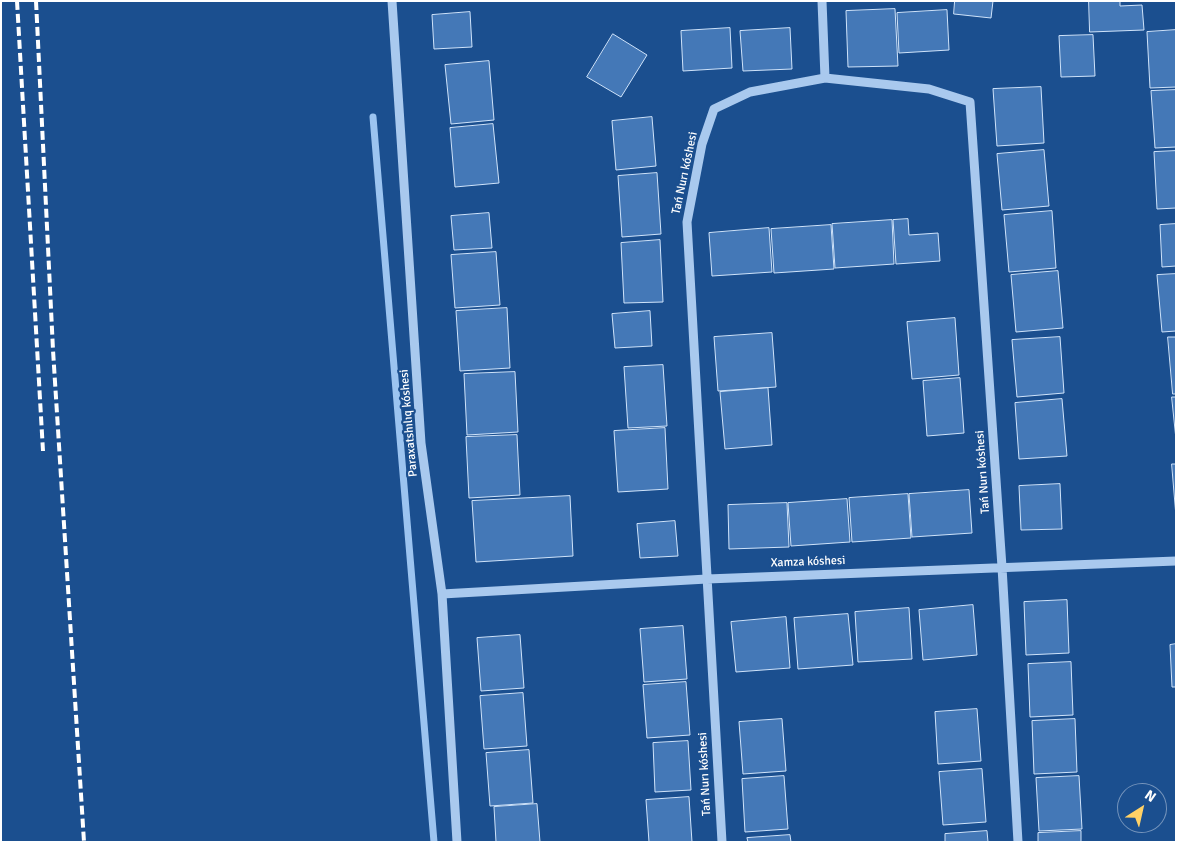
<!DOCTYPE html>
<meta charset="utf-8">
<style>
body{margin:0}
#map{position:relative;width:1177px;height:843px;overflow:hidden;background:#1b4f8f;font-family:Signika,sans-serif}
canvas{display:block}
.frame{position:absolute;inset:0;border:2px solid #fff;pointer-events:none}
.north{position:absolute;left:1117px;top:783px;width:50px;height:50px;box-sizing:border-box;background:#1b4f8f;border:1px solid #7695bc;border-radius:50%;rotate:35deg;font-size:14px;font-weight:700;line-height:20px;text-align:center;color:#fff}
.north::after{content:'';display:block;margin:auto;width:18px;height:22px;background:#ffd166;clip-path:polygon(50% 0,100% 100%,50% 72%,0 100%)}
</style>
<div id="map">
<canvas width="1177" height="843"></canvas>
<div class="frame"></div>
<div class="north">N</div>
</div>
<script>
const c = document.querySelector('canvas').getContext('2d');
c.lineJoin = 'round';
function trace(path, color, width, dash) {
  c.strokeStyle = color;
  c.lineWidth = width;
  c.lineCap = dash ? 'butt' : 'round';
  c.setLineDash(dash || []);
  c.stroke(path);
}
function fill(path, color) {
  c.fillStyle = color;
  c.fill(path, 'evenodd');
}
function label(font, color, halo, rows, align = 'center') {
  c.font = font + ' Signika,sans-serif';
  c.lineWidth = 4.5;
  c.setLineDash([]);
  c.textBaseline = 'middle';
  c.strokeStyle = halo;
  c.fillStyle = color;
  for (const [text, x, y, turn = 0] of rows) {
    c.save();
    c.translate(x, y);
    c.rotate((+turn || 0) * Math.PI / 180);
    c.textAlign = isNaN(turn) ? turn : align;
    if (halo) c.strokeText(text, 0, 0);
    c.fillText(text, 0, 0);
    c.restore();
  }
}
const stream = new Path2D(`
 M373 117 434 842`);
const building = new Path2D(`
 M955 1H993L991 18 954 14Z
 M1089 1H1120V6L1142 5 1144 30 1090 32Z
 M895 9 898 66 848 67 846 11Z
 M947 10 949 50 899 53 897 13Z
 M470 12 472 47 434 49 432 15Z
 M730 28 732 68 683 71 681 31Z
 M790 28 792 69 743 71 740 31Z
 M1176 30V87L1150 88 1147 32Z
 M613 34 647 55 621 97 587 77Z
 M1093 35 1095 76 1061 77 1059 36Z
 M489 61 494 120 451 124 445 65Z
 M1041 87 1044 143 997 146 993 89Z
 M1176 90V147L1155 148 1151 91Z
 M652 117 656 166 616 170 612 121Z
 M493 124 499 183 455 187 450 128Z
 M1044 150 1049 206 1002 210 997 154Z
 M1176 151V208L1157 209 1154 152Z
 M657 173 661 234 622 237 618 176Z
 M1052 211 1056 268 1009 272 1004 215Z
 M489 213 492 248 454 250 451 216Z
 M908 219 909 235 938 233 940 261 896 264 893 220Z
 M892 220 894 264 835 268 832 224Z
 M1176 224V266L1162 267 1160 225Z
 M831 225 834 269 774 273 771 229Z
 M769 228 772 272 712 276 709 233Z
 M660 240 663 302 624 303 621 243Z
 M496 252 500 305 455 308 451 255Z
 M1058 271 1063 328 1016 332 1011 275Z
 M1176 274V331L1162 332 1157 275Z
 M507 308 510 368 460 371 456 311Z
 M650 311 652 346 615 348 612 314Z
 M955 318 959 375 912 379 907 322Z
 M772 333 776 387 718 391 714 337Z
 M1060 337 1064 393 1017 397 1012 340Z
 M1168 337H1176V394H1173Z
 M663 365 667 426 628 428 624 367Z
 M515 372 518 432 467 435 464 374Z
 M960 378 964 433 927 436 923 381Z
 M768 388 772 445 725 449 720 392Z
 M1172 397H1176V439Z
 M1062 399 1067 456 1019 459 1015 403Z
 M665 428 668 489 618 492 614 431Z
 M517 435 520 495 469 498 466 437Z
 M1172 464H1176V516Z
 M1060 484 1062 529 1021 530 1019 486Z
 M969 490 972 533 912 537 909 494Z
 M908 494 911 538 852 542 849 498Z
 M570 496 573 556 476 562 472 501Z
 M847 499 850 542 791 546 788 503Z
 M787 503 789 547 729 549 728 505Z
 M675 521 678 556 640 558 637 524Z
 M1067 600 1069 653 1026 655 1024 602Z
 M973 605 977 655 923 660 919 610Z
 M909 608 912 659 858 662 855 612Z
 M848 614 853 665 798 669 794 618Z
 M786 617 790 668 736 672 731 622Z
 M683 626 687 679 644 682 640 629Z
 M520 635 524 688 481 691 477 638Z
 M1176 644V687H1172L1170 645Z
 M1071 662 1073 715 1030 717 1028 664Z
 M686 682 690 735 647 738 643 685Z
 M523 693 527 746 484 749 480 696Z
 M977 709 981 761 938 764 935 712Z
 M782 719 786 771 743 774 739 722Z
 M1075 719 1077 772 1034 774 1032 721Z
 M688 741 691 790 655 792 653 743Z
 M529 750 533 803 490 806 486 753Z
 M982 769 986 822 943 825 939 772Z
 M784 776 788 829 745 832 742 779Z
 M1079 776 1082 829 1039 831 1036 778Z
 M689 797 692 842H649L646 800Z
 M537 804 540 842H496L494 807Z
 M987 831 988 842H945V834Z
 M1081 831V842H1038V833Z
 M790 835 791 842H748L747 838Z`);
const minor = new Path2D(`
 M392 1 421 443 442 594 457 842
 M822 1 825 78
 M442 594 707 579 1176 561
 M722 842 687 222 702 144 714 109 750 92 825 78 929 89 970 102 1002 567 1018 842`);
const rail = new Path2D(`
 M17 1 43 451
 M36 1 53 350 84 842`);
const streetNames = [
 ["Tań Nurı kóshesi",685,173,-78],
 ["Paraxatshılıq kóshesi",409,423,-95],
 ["Tań Nurı kóshesi",983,472,-94],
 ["Xamza kóshesi",808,562,-2],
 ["Tań Nurı kóshesi",705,774,-93]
];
trace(stream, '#9cc4f0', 7);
fill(building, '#4478b7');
trace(building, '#cfe3fa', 1);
trace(minor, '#a9c9ee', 9);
trace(rail, '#fff', 4, [9, 4]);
label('12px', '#fff', '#1b4f8f', streetNames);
</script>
